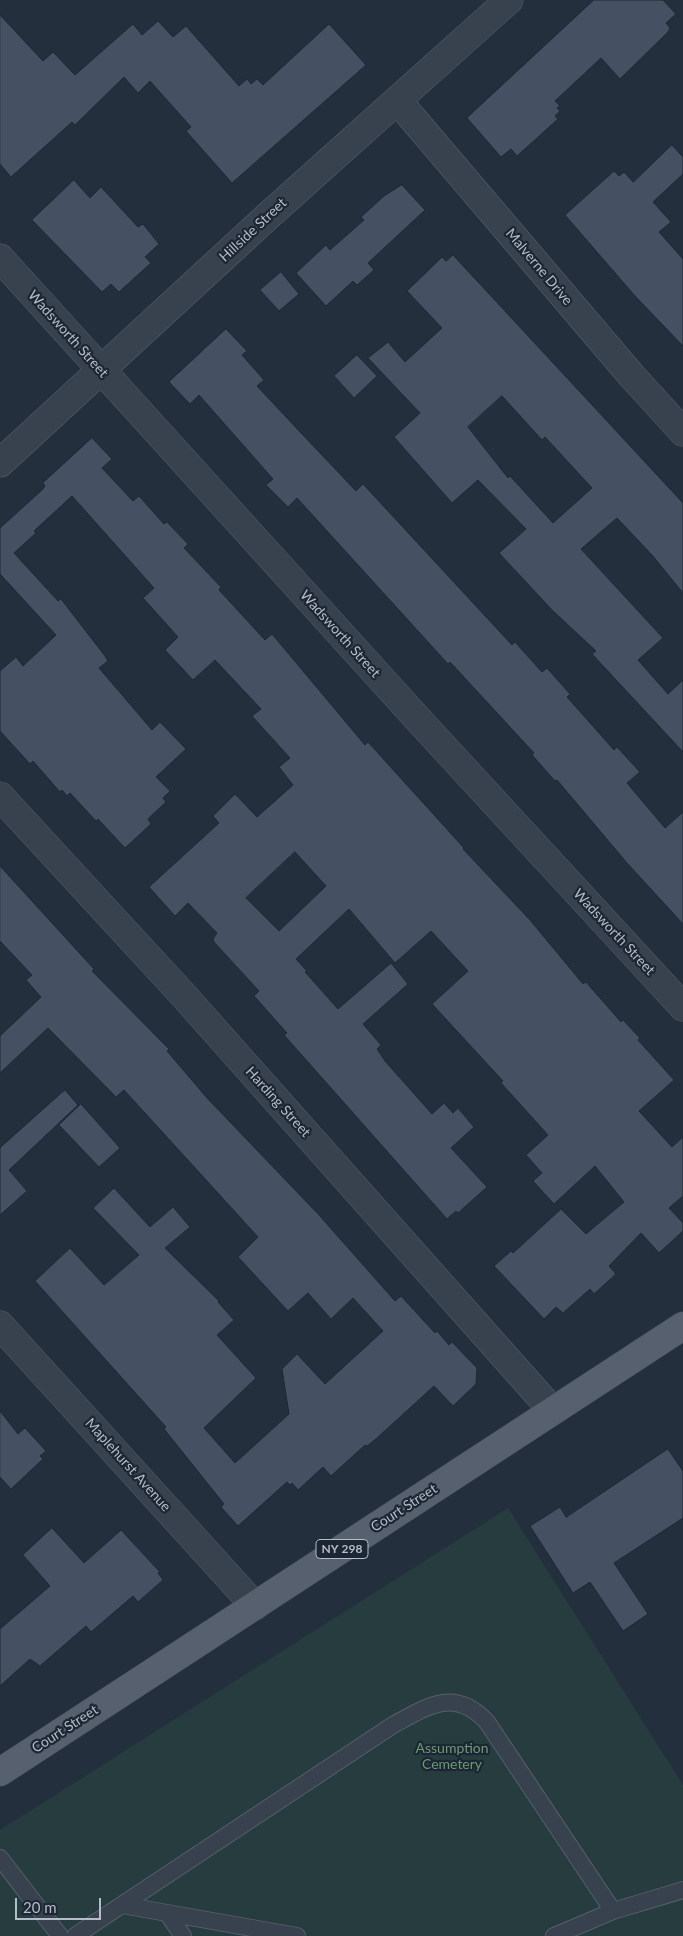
<!DOCTYPE html>
<style>
body{margin:0}
#map{position:relative;width:683px;height:1936px;overflow:hidden;background:#242f3e;font-family:Lato,sans-serif}
canvas{display:block}
.scale{position:absolute;left:15px;top:1898px;width:86px;height:22px;box-sizing:border-box;border:2px solid #b4bcc9;border-top:0;padding-left:6px;font-size:15px;line-height:18px;white-space:nowrap;color:#b4bcc9;-webkit-text-stroke:4px #1d2633;paint-order:stroke}
</style>
<div id="map">
<canvas width="683" height="1936"></canvas>
<div class="scale">20 m</div>
</div>
<script>
const c = document.querySelector('canvas').getContext('2d');
c.lineJoin = 'round';
function fill(path, color) {
  c.fillStyle = color;
  c.fill(path, 'evenodd');
}
function trace(path, color, width, dash) {
  c.strokeStyle = color;
  c.lineWidth = width;
  c.lineCap = dash ? 'butt' : 'round';
  c.setLineDash(dash || []);
  c.stroke(path);
}
function label(font, color, halo, rows, align = 'center') {
  c.font = font + ' Lato,sans-serif';
  c.lineWidth = 4.5;
  c.setLineDash([]);
  c.textBaseline = 'middle';
  c.strokeStyle = halo;
  c.fillStyle = color;
  for (const [text, x, y, turn = 0] of rows) {
    c.save();
    c.translate(x, y);
    c.rotate((+turn || 0) * Math.PI / 180);
    c.textAlign = isNaN(turn) ? turn : align;
    if (halo) c.strokeText(text, 0, 0);
    c.fillText(text, 0, 0);
    c.restore();
  }
}
const green = new Path2D(`
 M508 1508 683 1785V1936H0V1830Z`);
const building = new Path2D(`
 M594 0H663L676 14 666 23 670 28 668 32 620 79 601 58 555 101 560 106 557 108 560 111 555 116 558 119 517 156 511 149 501 157 467 118Z
 M0 15 43 61 53 52 75 75 133 24 142 35 158 21 173 37 186 26 239 86 247 79 251 84 257 79 263 85 329 24 366 65 232 183 186 131 191 127 150 81 138 93 124 77 75 125 72 122 11 177 0 164Z
 M672 145 683 157V174L653 202 671 222 659 232 683 259V346L635 296 565 215 614 171 619 176 624 172 633 182Z
 M74 180 90 198 101 187 138 227 143 224 159 244 145 257 151 263 119 292 111 284 102 292 32 220Z
 M402 185 425 210 368 263 374 270 357 285 353 281 326 306 296 273 326 245 330 250 364 220 361 217 384 196Z
 M453 255 683 503V593L652 555 617 518 581 549 663 638 638 660 668 694 683 680V752L592 654 596 651 552 610 499 553 526 529 478 480 452 503 394 437 420 413 368 358 388 342 405 362 442 328 407 291 442 257 446 261ZM502 396 542 440 545 437 592 488 553 523 510 476 508 478 468 427Z
 M281 272 299 294 279 311 260 290Z
 M226 329 247 351 242 355 264 380 257 386 301 433 356 491 363 484 512 645 515 642 542 672 547 668 570 694 567 697 614 750 617 747 640 772 627 783 665 828 683 812V924L627 863 557 780 555 781 532 755 534 753 450 662 448 664 297 498 288 507 266 485 273 479 199 395 190 404 169 382Z
 M357 355 377 376 354 398 334 376Z
 M92 438 112 459 102 468 133 501 139 496 164 524 167 522 188 544 184 548 221 587 219 590 265 640 272 634 365 745 368 742 464 848 463 849 530 920 583 984 586 982 621 1022 623 1020 640 1038 638 1040 674 1080 639 1111 672 1147 683 1137V1196L669 1208 683 1223V1231L659 1253 641 1233 609 1266 616 1274 594 1294 590 1289 563 1313 556 1307 544 1319 494 1266 511 1251 513 1253 561 1209 586 1234 624 1202 595 1166 554 1204 533 1181 542 1173 526 1155 548 1135 501 1083 503 1081 432 1004 468 971 431 931 395 963 349 909 296 959 307 971 305 972 338 1009 391 963 408 984 363 1024 381 1045 377 1049 385 1061 432 1114 444 1103 453 1113 458 1108 474 1127 451 1148 487 1187 458 1213 456 1211 447 1219 284 1035 287 1033 254 996 259 991 214 942 213 939 217 933 188 903 175 916 149 887 219 823 213 816 235 794 257 817 293 785 279 767 290 758 252 716 261 709 215 660 193 680 165 650 178 637 143 598 154 588 72 496 34 531 36 533 14 553 58 601 61 599 105 656 108 661 99 668 152 730 160 722 186 749 156 777 170 791 163 798 166 802 148 819 151 824 125 848 98 819 96 821 70 793 67 796 62 790 60 792 33 761 30 764 0 731V671L16 657 23 666 56 635 0 574V528L42 490 45 486 43 483ZM295 852 326 886 279 931 246 898Z
 M0 866 94 969 92 971 169 1049 167 1051 207 1098 319 1215 395 1301 401 1296 435 1333 437 1331 449 1345 452 1342 477 1368 476 1384 453 1406 434 1386 377 1438 367 1446 365 1445 331 1476 323 1467 298 1490 292 1483 290 1485 287 1482 238 1526 221 1507 224 1504 164 1429 166 1427 35 1281 70 1248 104 1285 139 1255 93 1208 114 1188 150 1227 173 1207 190 1227 165 1248 219 1301 218 1302 234 1320 217 1335 256 1378 204 1428 235 1463 289 1414 282 1369 297 1354 325 1384 383 1331 353 1298 331 1319 308 1293 288 1311 238 1257 258 1237 124 1090 116 1097 48 1028 0 1073V1036L41 997 26 980 32 975 0 941Z
 M65 1090 78 1105 9 1170 27 1191 0 1215V1148Z
 M81 1104 120 1148 99 1167 59 1125Z
 M0 1411 18 1434 25 1428 46 1451 40 1456 43 1459 11 1489 0 1477Z
 M668 1449 683 1471V1518L614 1563 648 1614 623 1631 590 1582 573 1593 530 1526 560 1507 566 1517Z
 M52 1528 84 1563 121 1530 160 1572 158 1573 163 1580 138 1602 133 1596 91 1632 86 1626 40 1666 30 1659 0 1686V1629L50 1586 23 1555Z`);
const lane = new Path2D(`
 M0 1858 60 1936
 M122 1905 297 1936
 M167 1913 183 1936
 M75 1936 393 1725C428 1706 455 1687 487 1722L613 1911 683 1890
 M554 1936 613 1911`);
const street = new Path2D(`
 M397 100 631 375 683 432
 M0 258 415 716 683 1007
 M0 463 268 216 509 0
 M0 796 185 997 553 1411
 M0 1325 255 1606`);
const primary = new Path2D(`
 M0 1772 683 1326`);
const shields = [
 [342,1549,52]
];
const shieldNames = [
 ["NY 298",342,1549]
];
const streetNames = [
 ["Hillside Street",253,230,-43],
 ["Malverne Drive",539,267,50],
 ["Wadsworth Street",68,334,48],
 ["Wadsworth Street",340,634,48],
 ["Wadsworth Street",614,932,47],
 ["Harding Street",278,1102,48],
 ["Maplehurst Avenue",128,1465,48],
 ["Court Street",404,1508,-33],
 ["Court Street",65,1729,-33]
];
const parkNames = [
 ["Assumption",452,1748],
 ["Cemetery",452,1764]
];
fill(green, '#263c3f');
fill(building, '#455162');
trace(building, '#1f2835', 1);
trace(lane, '#565f6c', 18);
trace(street, '#565f6c', 29);
trace(primary, '#414a57', 29);
trace(lane, '#38414e', 16);
trace(street, '#38414e', 28);
trace(primary, '#56606e', 28);
for (const [x, y, w] of shields) {
  const box = new Path2D();
  box.roundRect(x - w / 2, y - 9.5, w, 19, 4);
  c.fillStyle = '#1d2633';
  c.fill(box);
  trace(box, '#b4bcc9', 1);
}
label('bold 12px', '#b4bcc9', null, shieldNames);
label('14px', '#b4bcc9', '#1d2633', streetNames);
label('14px', '#6b9a76', '#1d2633', parkNames);
</script>
